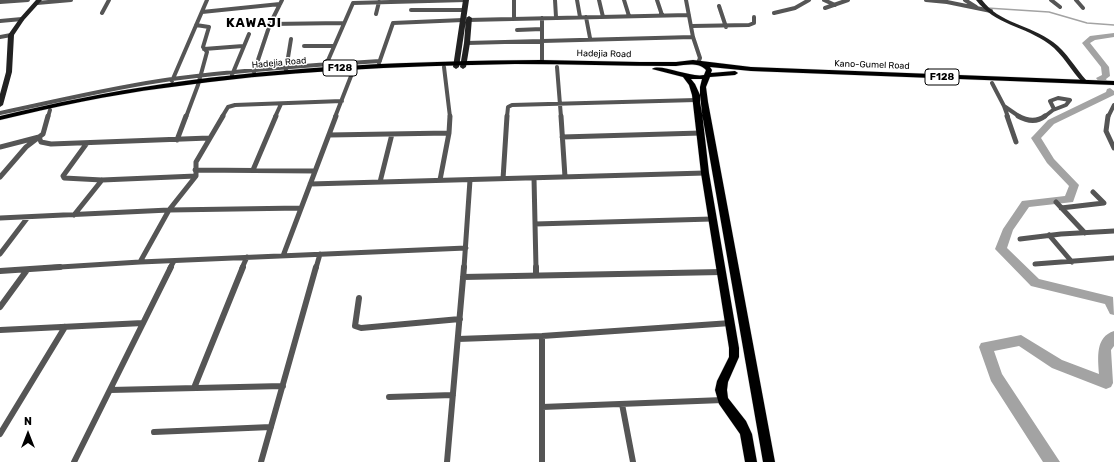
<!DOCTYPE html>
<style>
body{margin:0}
#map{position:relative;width:1114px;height:462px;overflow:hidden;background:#fff;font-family:Rubik,sans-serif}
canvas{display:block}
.north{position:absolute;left:8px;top:414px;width:40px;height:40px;-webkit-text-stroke:3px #fff;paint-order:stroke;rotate:0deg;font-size:11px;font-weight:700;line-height:16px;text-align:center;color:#000}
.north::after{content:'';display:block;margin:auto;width:14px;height:18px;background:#000;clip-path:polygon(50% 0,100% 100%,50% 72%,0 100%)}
</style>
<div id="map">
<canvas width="1114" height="462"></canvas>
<div class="north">N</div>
</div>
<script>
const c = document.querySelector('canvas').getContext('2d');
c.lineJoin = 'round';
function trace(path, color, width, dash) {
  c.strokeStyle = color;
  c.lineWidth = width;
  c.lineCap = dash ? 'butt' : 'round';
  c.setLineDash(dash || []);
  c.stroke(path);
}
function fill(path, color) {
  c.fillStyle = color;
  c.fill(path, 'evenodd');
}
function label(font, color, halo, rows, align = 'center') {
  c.font = font + ' Rubik,sans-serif';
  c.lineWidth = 3;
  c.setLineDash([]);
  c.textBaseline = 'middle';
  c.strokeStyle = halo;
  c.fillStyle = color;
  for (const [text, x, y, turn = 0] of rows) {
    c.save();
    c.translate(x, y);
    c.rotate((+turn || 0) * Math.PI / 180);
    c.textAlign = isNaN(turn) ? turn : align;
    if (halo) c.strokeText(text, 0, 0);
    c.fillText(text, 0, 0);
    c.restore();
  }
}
const stream = new Path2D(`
 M987 8 1049 12 1087 23 1114 25`);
const river = new Path2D(`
 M1114 33V37L1095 40 1090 43 1109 67 1110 76 1106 79 1107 81 1106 83C1101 84 1099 82 1096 78L1102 75 1101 67 1082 43 1090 36Z
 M1110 88 1114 91V95L1054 124 1041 138 1054 159 1079 185 1073 202 1029 207 1013 230 1007 248 1039 279 1113 297 1114 315 1110 314 1105 304 1031 286 995 249 1003 229 1022 201 1065 196 1069 186 1047 163 1031 138 1033 136 1048 120 1106 92 1107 89Z
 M1114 331V346L1111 350 1113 383 1111 387 1106 389 1052 368 1019 346 994 351 1002 374 1060 462H1043L991 381 979 347 981 343 1021 335 1062 360 1099 374C1098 358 1095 337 1114 331Z`);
const streetFar2 = new Path2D(`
 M514 0V19
 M555 0 556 17
 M577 0 580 17
 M599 0 603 17
 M624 0 629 16
 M657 0 662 15
 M686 0 693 37 700 58 698 63
 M824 0 835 5
 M926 0 947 2 991 11
 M965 0 976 7
 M1051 0 1060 7
 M1076 0 1083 8
 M0 2 28 0
 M37 3 71 0
 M719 6 726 27
 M825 8 848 0
 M411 10H465
 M202 12 280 4
 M102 13 109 0
 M774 13 795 8 809 0
 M376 14 379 2
 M586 17 590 38
 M542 18V62
 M468 20 689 15
 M0 21 22 19
 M270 24 344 23
 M692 26 749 25 754 23V17
 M517 30 542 29
 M0 37 11 35
 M467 43 693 37
 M304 46H334
 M204 49 243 46
 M379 63 393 23 463 20
 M326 65 353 3 466 0
 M444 67 450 117
 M557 67 561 117
 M286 70 291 39
 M254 72 270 24 282 0
 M232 75 249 34
 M172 81 207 0
 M992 83 1004 106 1008 117
 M1004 106 1020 117
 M0 113C57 101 114 87 172 79 241 70 311 65 380 61
 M48 117 50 110
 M186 117 198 85 207 52 203 47 209 27 196 25
 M222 117 228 107 235 105 342 101
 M275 117 281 104
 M335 117 353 71
 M507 117 508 107 512 105 696 100
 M1044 117 1053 110 1066 105 1070 100 1058 98 1050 101 1054 109
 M1108 117 1114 105`);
const streetFar1 = new Path2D(`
 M561 116 565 177
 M1007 116 1016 142
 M1018 116C1027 121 1036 123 1045 116
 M1108 116 1106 131 1114 148
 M329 135 449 133
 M562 137 701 133
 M177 140 186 116
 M87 143 63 176 64 178 102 180 196 176
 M0 147 39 137 41 142 51 144 209 138
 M195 170 315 171
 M253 170 276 116
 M0 177 26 147 43 134 48 116
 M534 178 536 268
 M503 179 507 116
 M440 180 449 133 450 116
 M380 182 392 134
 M310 184 705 173
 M1056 202 1085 233
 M1061 208 1104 203 1093 192
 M74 215 102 180
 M0 218 169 210 301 208
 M535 224 712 219
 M1049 235 1072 262
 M1020 239 1061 234 1114 231
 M0 254 28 217
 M283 256 336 116
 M140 262 169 210 196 176V162L223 116
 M1035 264 1114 258
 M44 268 140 262 466 248
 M170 268 174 261
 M242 268 247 257
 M316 268 320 254
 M464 268 470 180`);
const street = new Path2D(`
 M536 267V275
 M0 271 60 267
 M463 277 722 272
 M359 298 355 326 361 328 460 319
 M0 307 27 270
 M0 330 143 323
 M542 336V462
 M458 339 542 336 731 323
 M194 388 243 267
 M110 390 283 386
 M389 397 453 395
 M622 404 633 462
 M542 407 723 400
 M154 432 271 427
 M0 434 65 327
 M74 462 171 267
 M261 462 316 267
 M447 462 464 267`);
const secondary = new Path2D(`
 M36 0H42L24 20 14 35 12 72 3 105 0 107V94L6 72 8 35 20 18Z
 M463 0H469L459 67 456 69 453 67Z
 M976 0H982C999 23 1030 25 1053 42 1067 52 1075 68 1087 81V83H1083C1071 71 1063 54 1049 44 1025 26 995 25 976 0Z
 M469 16 472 18 470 43 466 67 463 69 460 67 464 43 466 18Z`);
const primary = new Path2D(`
 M540 60 640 62H676L693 60 751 67 1114 81V85L751 71 710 67 712 70 711 73 735 71 738 73 735 75 710 77 706 87 708 102 775 462H763L700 102V87L702 79H691L695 84 700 95 709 173 739 348V357L728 382 727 390 728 398 746 421 752 434 757 462H745L740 434 719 404 715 390 717 381 729 357V348L701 173 692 95 689 85 683 77 652 69C660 63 690 78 704 75L706 70C698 62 686 65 676 66 622 66 569 64 515 64 398 66 281 71 164 88 109 95 54 107 0 120V116C54 103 108 92 163 84 287 66 414 61 540 60Z`);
const farStreetnames = [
 ["Hadejia Road",604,54,1],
 ["Hadejia Road",279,63,-5],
 ["Kano-Gumel Road",872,65,2]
];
const shields = [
 [340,68,34],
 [942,77,34]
];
const shieldNames = [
 ["F128",340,68],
 ["F128",942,77]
];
const farDistrictnames = [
 ["KAWAJI",254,23]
];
trace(stream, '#a3a3a3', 1.5);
fill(river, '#a3a3a3');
trace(primary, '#dbdbdb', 1);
trace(streetFar2, '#555', 4);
trace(streetFar1, '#555', 5);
trace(street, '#555', 6);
fill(secondary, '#222');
fill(primary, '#000');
label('9px', '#000', '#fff', farStreetnames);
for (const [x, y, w] of shields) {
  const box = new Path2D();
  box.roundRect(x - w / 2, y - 8, w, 16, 3);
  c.fillStyle = '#fff';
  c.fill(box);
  trace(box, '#000', 1);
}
label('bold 10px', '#000', null, shieldNames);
c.letterSpacing = '1px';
label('bold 13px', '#000', '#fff', farDistrictnames);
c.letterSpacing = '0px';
</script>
